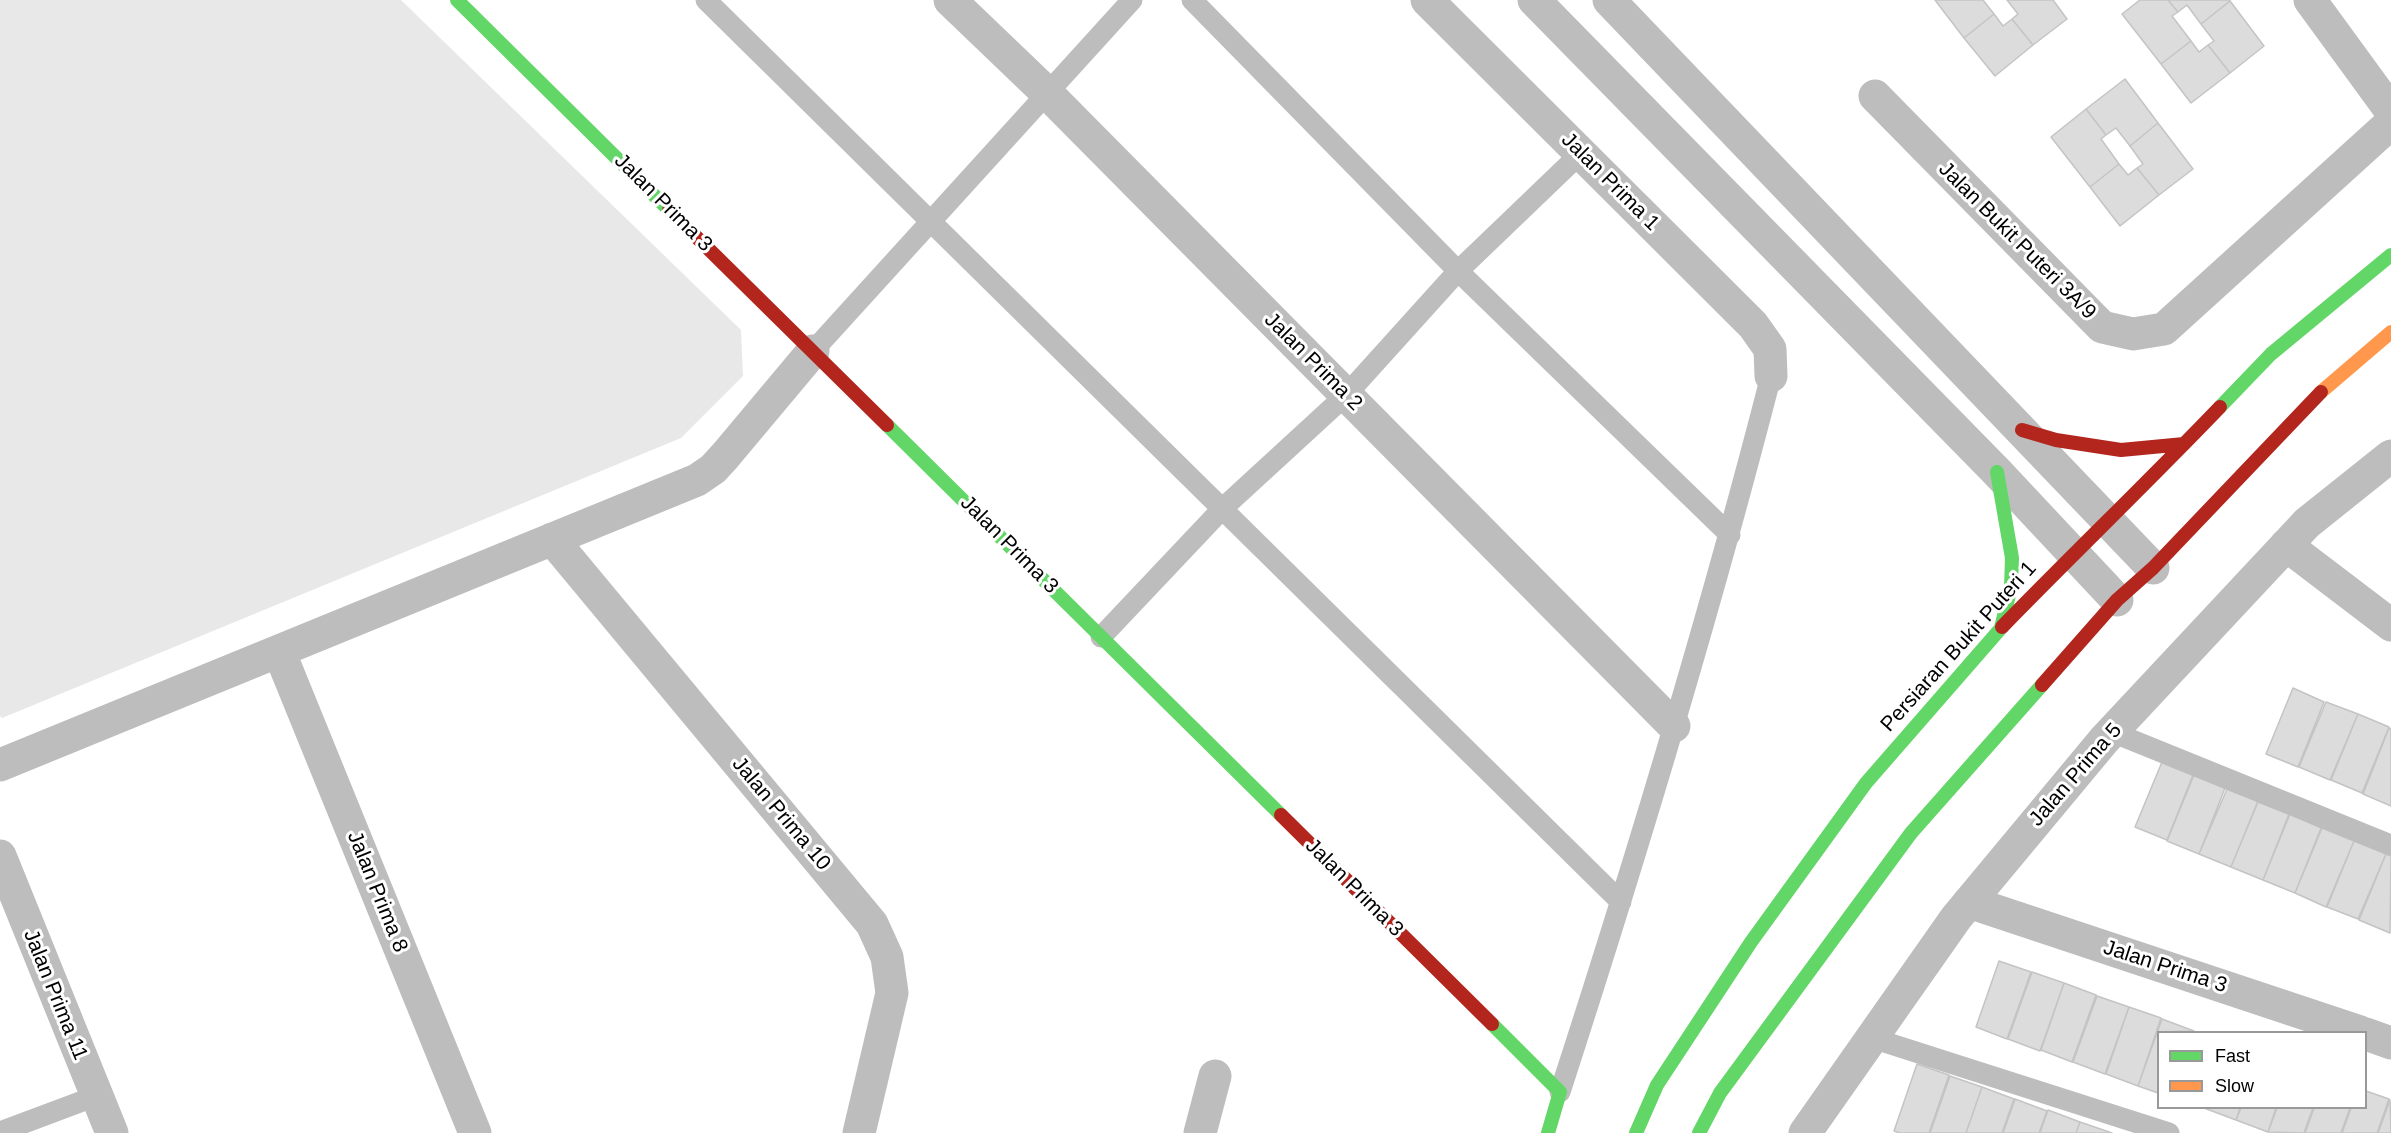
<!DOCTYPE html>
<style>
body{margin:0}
#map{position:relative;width:2391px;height:1133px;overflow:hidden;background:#fff;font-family:Helvetica,sans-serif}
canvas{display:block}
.legend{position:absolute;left:2157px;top:1031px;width:210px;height:78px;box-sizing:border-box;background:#fff;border:2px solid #999;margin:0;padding:8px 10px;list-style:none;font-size:18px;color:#000}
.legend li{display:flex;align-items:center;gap:12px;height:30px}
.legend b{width:30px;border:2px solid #999}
</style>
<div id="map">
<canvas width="2391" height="1133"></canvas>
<ul class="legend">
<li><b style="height:8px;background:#63d668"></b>Fast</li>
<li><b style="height:8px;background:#ff974d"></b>Slow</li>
</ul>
</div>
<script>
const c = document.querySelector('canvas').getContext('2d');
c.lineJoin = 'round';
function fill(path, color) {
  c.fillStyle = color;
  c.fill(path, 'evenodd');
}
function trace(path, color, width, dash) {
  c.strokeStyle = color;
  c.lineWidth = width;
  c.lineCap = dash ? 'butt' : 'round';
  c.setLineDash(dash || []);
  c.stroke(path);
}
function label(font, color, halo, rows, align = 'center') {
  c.font = font + ' Helvetica,sans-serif';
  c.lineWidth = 6;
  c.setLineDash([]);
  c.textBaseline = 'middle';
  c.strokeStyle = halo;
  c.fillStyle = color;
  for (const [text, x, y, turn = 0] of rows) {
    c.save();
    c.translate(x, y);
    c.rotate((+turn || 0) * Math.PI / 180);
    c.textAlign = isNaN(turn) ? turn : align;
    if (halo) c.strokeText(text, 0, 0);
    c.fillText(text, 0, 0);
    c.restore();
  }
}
const green = new Path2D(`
 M0 0H401L741 330 743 376 681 438 2 718 0 716Z`);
const building = new Path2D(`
 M1935 0H1983L1994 14 1964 38Z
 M2007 0H2053L2067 19 2033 45 2012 19 2018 14Z
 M2140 0H2168L2178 12 2172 16 2191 41 2161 64 2122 14Z
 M2168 0H2230V1L2201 24 2187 5 2178 12Z
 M2230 1 2264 46 2230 73 2208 45 2214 41 2201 24Z
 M1994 14 2003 26 2012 19 2033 45 1995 76 1964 38Z
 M2191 41 2199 52 2208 45 2230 73 2191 103 2161 64Z
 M2125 79 2158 123 2130 146 2116 128 2106 135 2086 109Z
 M2086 109 2106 135 2101 139 2119 164 2090 187 2051 137Z
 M2158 123 2193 169 2159 195 2137 168 2143 164 2130 146Z
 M2119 164 2128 175 2137 168 2159 195 2120 226 2090 187Z
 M2293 688 2324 702 2298 767 2266 754Z
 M2326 702 2358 714 2330 780 2299 767Z
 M2358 714 2389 727 2362 793 2331 780Z
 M2389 728 2391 729V806L2363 794Z
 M2162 762 2193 775 2167 840 2135 827Z
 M2194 775 2225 788 2199 854 2167 841Z
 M2227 789 2258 801 2231 867 2199 854Z
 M2258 802 2289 814 2263 880 2231 867Z
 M2290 814 2321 828 2295 893 2263 880Z
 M2322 828 2354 841 2326 907 2295 893Z
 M2354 841 2386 854 2358 919 2327 907Z
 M2386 854 2391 856 2390 933 2359 920Z
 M1999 961 2031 972 2007 1039 1976 1027Z
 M2032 972 2064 983 2040 1051 2008 1039Z
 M2064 983 2096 995 2072 1062 2041 1050Z
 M2097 996 2129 1007 2105 1074 2073 1062Z
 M2129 1007 2161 1018 2138 1086 2106 1074Z
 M2162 1019 2194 1031 2158 1032V1093L2138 1086Z
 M1917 1064 1949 1075 1929 1133H1900L1894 1131Z
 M1950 1076 1982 1087 1966 1133H1930Z
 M1982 1087 2014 1099 2002 1133H1966Z
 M2366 1091 2389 1099 2377 1133H2342L2351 1108H2366Z
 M2015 1099 2047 1111 2039 1133H2003Z
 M2390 1100 2391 1133H2378Z
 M2204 1108H2240L2236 1120Z
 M2241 1108H2276L2268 1132 2236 1120Z
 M2277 1108H2313L2304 1133 2268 1132Z
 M2314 1108H2350L2341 1133H2305Z
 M2048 1110 2080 1122 2076 1133H2040Z
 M2080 1122 2112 1133H2076Z`);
const lane = new Path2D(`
 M706 0 1621 902
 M1192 0 1458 271 1730 535
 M813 351 1132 0
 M1101 637 1223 508 1346 395 1458 271 1581 153
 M2112 732 2391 845
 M1872 1038 2169 1133
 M1560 1092C1637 855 1709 617 1771 376
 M0 1132 96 1096`);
const street = new Path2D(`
 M950 0 1047 93 1674 726
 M1427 0 1753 325 1770 349 1771 376
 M1534 0 1997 472 2117 600
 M1609 0 2153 568
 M2310 0 2391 111
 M1875 96 2102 327 2133 334 2164 329 2391 123
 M552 539 872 924 887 957 892 993 859 1133
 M2286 545 2391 625
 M279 651 475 1133
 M0 765 697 480 713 469 725 456 813 351
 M0 856 112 1133
 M1969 902 2360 1032
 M2366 1034 2391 1043
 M1200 1133 1215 1076
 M1805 1133 1956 918 2104 740 2307 523 2391 456`);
const fast = new Path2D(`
 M457 0 669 210
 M2220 407 2271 354 2391 255
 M887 425 1281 815
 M1997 472 2012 558 2011 587 2001 628
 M1492 1024 1560 1092 1548 1133
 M1636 1133 1657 1085 1751 942 1866 783 2002 627
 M1699 1133 1720 1093 1911 833 2042 685`);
const slow = new Path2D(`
 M2321 392 2391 332`);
const jam = new Path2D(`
 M669 210 887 425
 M2022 430 2056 440 2121 450 2184 444
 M2002 627C2074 553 2148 482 2220 407
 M2042 685 2117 600 2153 568 2321 392
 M1281 815 1492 1024`);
const streetNames = [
 ["Jalan Prima 1",1610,182,45],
 ["Jalan Prima 3",663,203,45],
 ["Jalan Bukit Puteri 3A/9",2017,241,45],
 ["Jalan Prima 2",1313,362,45],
 ["Jalan Prima 3",1009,545,45],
 ["Persiaran Bukit Puteri 1",1959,647,-48],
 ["Jalan Prima 5",2076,775,-49],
 ["Jalan Prima 10",781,814,50],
 ["Jalan Prima 3",1354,888,45],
 ["Jalan Prima 8",377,892,68],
 ["Jalan Prima 3",2165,967,18],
 ["Jalan Prima 11",55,995,68]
];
fill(green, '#e8e8e8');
fill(building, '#dcdcdc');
trace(building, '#c4c4c4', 1.5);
trace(lane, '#bdbdbd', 21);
trace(street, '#bdbdbd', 33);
trace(fast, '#63d668', 14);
trace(slow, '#ff974d', 14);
trace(jam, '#b3261e', 14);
label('21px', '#000', '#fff', streetNames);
</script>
